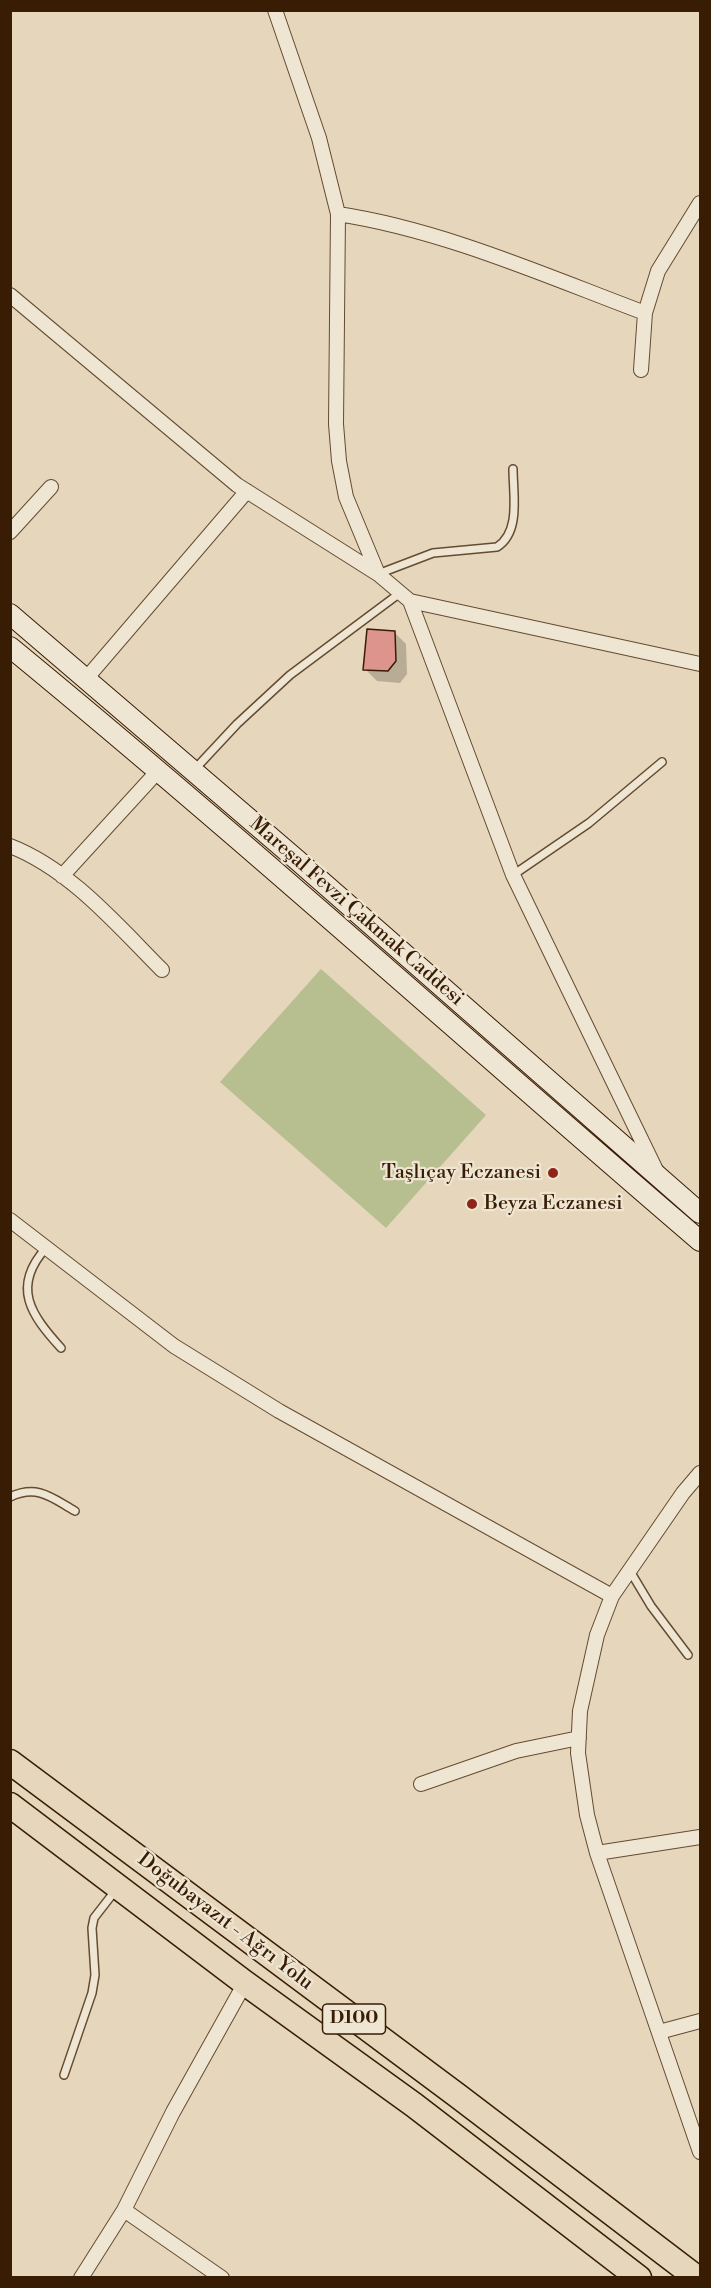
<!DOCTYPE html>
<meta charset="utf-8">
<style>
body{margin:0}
#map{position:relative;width:711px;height:2288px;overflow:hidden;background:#e6d7bc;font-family:"Libre Bodoni",serif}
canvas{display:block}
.frame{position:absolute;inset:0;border:12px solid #381c03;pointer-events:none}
</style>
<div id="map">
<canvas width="711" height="2288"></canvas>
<div class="frame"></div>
</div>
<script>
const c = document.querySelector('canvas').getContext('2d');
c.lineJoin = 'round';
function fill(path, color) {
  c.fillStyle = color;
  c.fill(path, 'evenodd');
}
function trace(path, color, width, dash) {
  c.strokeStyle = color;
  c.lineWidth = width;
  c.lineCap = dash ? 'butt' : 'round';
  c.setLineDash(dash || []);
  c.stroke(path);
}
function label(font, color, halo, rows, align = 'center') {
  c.font = font + ' "Libre Bodoni",serif';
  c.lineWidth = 4.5;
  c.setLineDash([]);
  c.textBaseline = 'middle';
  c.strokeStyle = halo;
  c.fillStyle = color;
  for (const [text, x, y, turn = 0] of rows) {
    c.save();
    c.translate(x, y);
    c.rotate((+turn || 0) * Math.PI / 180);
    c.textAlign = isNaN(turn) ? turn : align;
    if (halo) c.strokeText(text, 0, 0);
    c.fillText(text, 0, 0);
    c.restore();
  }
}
const green = new Path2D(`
 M321 969 486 1115 386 1228 220 1082Z`);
const shadow = new Path2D(`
 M394 632 406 644 407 674 400 683 377 681 365 669Z`);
const building = new Path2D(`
 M367 629 395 631 396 661 388 671 363 670Z`);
const lane = new Path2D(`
 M378 574 433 553 497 547C521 532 513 494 513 469
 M195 769 237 724 290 675 400 593
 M513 875 589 823 662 762
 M46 1248C11 1287 31 1315 61 1348
 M10 1497C38 1484 52 1498 75 1511
 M630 1571 651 1606 688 1655
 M64 2075 92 1993 95 1975 92 1928 94 1918 115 1891`);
const street = new Path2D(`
 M275 10 319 138 338 214 336 424 339 461 346 497 378 574 410 601 513 875 656 1170
 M338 214C443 230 546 276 645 313
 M10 295 237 485 378 574
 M641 370 645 313 658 271 700 203
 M10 532 51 487
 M410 601 700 664
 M85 680 247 491
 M10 846C70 869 118 926 162 970
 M62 876 158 771
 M10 1220 174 1346 279 1411 612 1596
 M700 1473 683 1493 612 1596 597 1635 580 1711 578 1753 587 1815 597 1853 700 2152
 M421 1784 516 1751 579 1738
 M597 1853 700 1837
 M659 2032 700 2021
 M124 2210 222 2278
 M81 2278 124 2210 173 2112 245 1983`);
const secondary = new Path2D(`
 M10 614 296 859 700 1213
 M10 647C245 840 470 1044 700 1241`);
const highway = new Path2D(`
 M10 1762 458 2096 697 2278
 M10 1805 245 1983 414 2105 639 2278`);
const markers = [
 [553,1173,6,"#8f2418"],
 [472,1204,6,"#8f2418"]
];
const shields = [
 [354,2019,63]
];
const shieldNames = [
 ["D100",354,2019]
];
const streetNames = [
 ["Mareşal Fevzi Çakmak Caddesi",356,912,41],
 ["Doğubayazıt - Ağrı Yolu",225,1922,37]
];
const poiNames = [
 ["Taşlıçay Eczanesi",541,1173],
 ["Beyza Eczanesi",484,1204,"left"]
];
fill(green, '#b7be8f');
fill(shadow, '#0003');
fill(building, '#dc948c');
trace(building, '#381c03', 1.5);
trace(lane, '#644b31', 10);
trace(street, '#644b31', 16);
trace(secondary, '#381c03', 22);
trace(highway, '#381c03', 27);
trace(lane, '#efe5d3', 7);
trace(street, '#efe5d3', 14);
trace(secondary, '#efe5d3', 20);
trace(highway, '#e6d7bc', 24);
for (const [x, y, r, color] of markers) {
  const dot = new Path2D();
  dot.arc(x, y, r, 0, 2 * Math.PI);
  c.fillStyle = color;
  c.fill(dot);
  trace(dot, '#efe5d3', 2);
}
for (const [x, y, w] of shields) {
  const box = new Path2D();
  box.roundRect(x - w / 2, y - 15, w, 30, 4.5);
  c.fillStyle = '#efe5d3';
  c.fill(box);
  trace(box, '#381c03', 1.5);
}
label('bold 18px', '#381c03', null, shieldNames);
label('20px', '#381c03', '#efe5d3', streetNames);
label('20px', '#381c03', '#efe5d3', poiNames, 'right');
</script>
